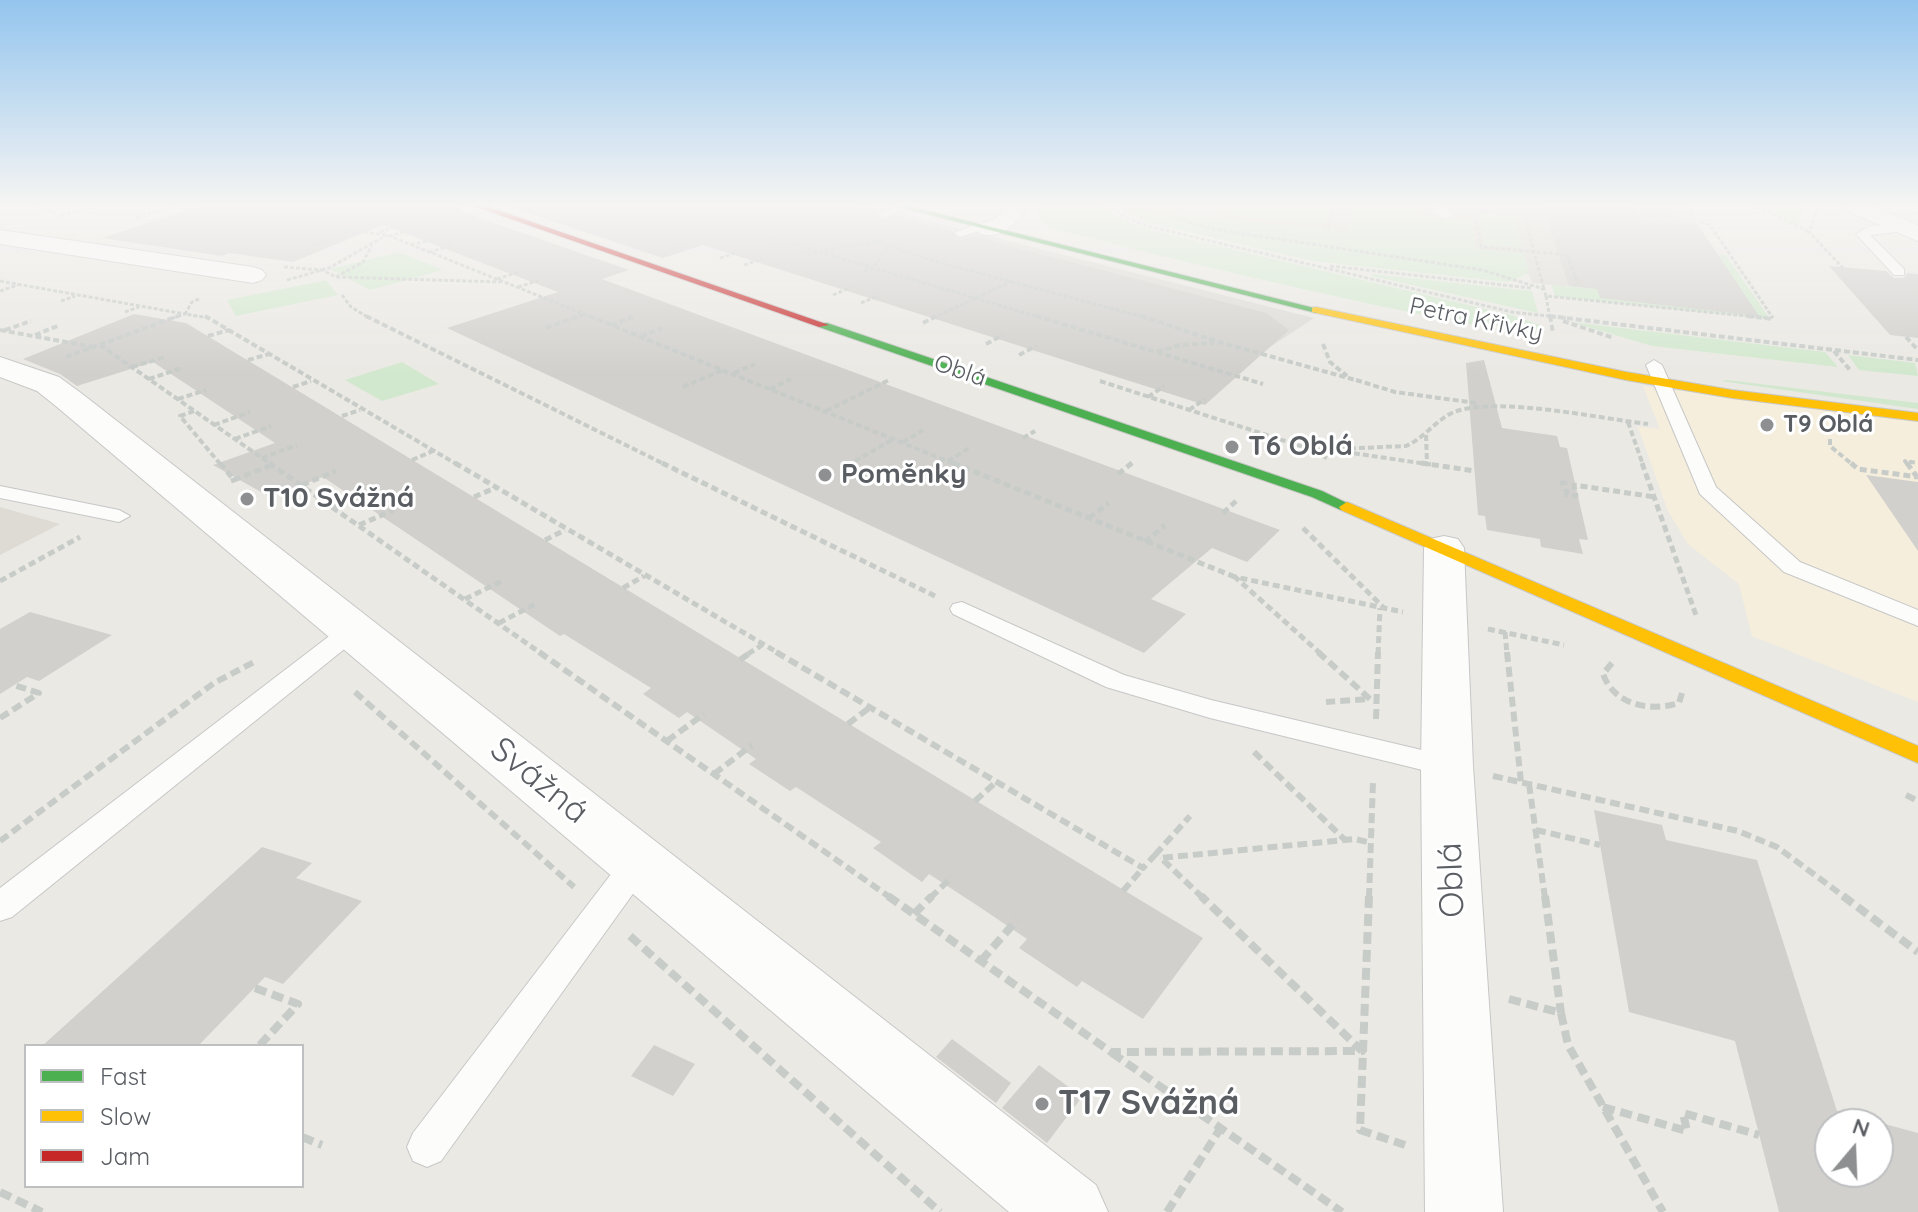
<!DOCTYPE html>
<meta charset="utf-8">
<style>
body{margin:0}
#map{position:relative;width:1918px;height:1212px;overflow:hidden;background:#ebe9e4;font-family:Quicksand,sans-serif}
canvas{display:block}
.legend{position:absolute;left:24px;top:1044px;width:280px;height:144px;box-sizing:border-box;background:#fff;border:2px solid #bdbfc1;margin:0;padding:10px 14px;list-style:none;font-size:24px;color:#5a5e63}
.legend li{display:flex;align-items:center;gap:16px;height:40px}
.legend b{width:40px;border:2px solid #bdbfc1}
.north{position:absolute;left:1814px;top:1108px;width:80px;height:80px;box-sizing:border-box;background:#fff;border:2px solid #bdbfc1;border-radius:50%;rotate:19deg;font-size:22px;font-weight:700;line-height:32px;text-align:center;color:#5a5e63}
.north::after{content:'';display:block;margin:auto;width:28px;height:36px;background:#8d8f90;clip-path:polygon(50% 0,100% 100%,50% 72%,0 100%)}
</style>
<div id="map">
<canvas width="1918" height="1212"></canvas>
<ul class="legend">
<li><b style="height:10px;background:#4caf50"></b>Fast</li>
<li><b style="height:10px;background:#ffc107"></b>Slow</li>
<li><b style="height:10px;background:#c62828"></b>Jam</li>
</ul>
<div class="north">N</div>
</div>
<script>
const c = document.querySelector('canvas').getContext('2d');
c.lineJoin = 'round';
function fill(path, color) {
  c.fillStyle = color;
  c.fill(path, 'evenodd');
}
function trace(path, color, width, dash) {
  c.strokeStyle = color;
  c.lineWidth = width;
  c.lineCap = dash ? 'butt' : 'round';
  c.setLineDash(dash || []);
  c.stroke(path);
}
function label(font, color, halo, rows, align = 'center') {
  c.font = font + ' Quicksand,sans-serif';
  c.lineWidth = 6;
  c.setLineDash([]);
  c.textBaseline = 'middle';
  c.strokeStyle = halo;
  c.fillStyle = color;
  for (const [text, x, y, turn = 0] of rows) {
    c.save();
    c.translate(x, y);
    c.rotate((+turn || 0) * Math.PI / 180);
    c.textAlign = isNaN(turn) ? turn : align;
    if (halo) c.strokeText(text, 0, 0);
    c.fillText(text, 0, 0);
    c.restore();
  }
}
const commercial = new Path2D(`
 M1643 386 1918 422V702L1752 636 1739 584 1688 544 1668 511 1638 427 1660 429Z`);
const industrial = new Path2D(`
 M753 204H862L1314 318 1270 347Z`);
const education = new Path2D(`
 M1144 204H1690L1698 225 1759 316 1600 298 1596 289 1532 283 1529 274 1441 265 1222 230Z
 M0 507 60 524 0 555Z`);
const green = new Path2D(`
 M1100 204 1122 219 1151 230 1511 315 1543 326 1542 334 1478 321 1475 325C1332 298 1190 263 1048 228 1047 221 1033 220 1034 205Z
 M1115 204H1139L1144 207V204L1177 205 1173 213 1350 233 1353 204H1421L1422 216 1472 221 1475 249 1524 254 1529 274 1520 273 1525 275 1508 282 1312 261 1154 224 1123 211Z
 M1182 204H1331L1325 224 1178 210Z
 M1752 204H1806L1798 226Z
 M1480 213 1514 216 1522 248 1485 244Z
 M399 252 443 270 370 290 330 269Z
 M1717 254 1726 255 1770 319 1559 297 1555 296 1552 285 1597 289 1601 298 1758 315Z
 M1373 274 1532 291 1538 313 1371 276Z
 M326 280 338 295 236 316 227 300Z
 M1571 322 1825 352 1838 367 1652 346Z
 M1848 355 1915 363 1918 376 1859 370Z
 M402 362 439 384 382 401 345 380Z
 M1727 380 1918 403V409L1721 381Z`);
const building = new Path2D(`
 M206 204H458L463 212 629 270 602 279 1280 530 1247 562 1212 548 1151 599 1186 614 1144 653 447 328 558 292 383 225 293 262 229 253 222 256 102 238Z
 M500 204H845L875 212 874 215 881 220 895 217 952 231 958 240 972 236 1266 313 1289 330 1205 405 703 245 663 258Z
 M1542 204H1631L1640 220 1698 225 1759 316 1600 298 1597 289 1569 286Z
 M1829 266 1886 271 1894 278H1904L1907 273 1918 274V338L1890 335Z
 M134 314 186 323 1203 938 1143 1019 1082 981 1077 987 1019 948 1027 939 978 906 929 874 922 882 873 848 881 842 796 787 790 791 749 764 756 759 687 712 679 718 643 694 651 688 564 634 560 636 323 477 270 497 213 465 275 443 153 362 77 386 60 374 23 359Z
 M1484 360 1502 428 1557 436 1560 447 1567 448 1588 540 1579 539 1583 554 1541 547 1540 539 1487 530 1485 516 1478 515 1466 363Z
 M1866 475 1918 482V551Z
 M30 612 112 635 39 681 27 677 0 694V629Z
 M1594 810 1662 825 1666 840 1757 860 1837 1111 1918 1133V1212H1779L1735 1041 1629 1012ZM1830 1124H1878V1172H1830Z
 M262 847 312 863 296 878 362 901 283 984 265 977 198 1046H42Z
 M952 1039 1011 1083 996 1103 936 1057Z
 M654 1045 695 1064 673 1096 631 1076Z
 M1039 1065 1082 1097 1047 1143 1002 1108Z`);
const pathFar4 = new Path2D(`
 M30 204 55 213
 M150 204 387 235 594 318
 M427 204 442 205
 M658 204 1042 318
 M734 204 879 241 923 258 1147 318
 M1106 204 1127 218 1151 227 1512 312 1566 318
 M1138 204 1146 210 1219 230 1482 270 1544 289 1546 296 1767 318
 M1541 204 1544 211
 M1751 204 1809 232
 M646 205 650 204
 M1818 208 1809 232 1843 268
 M212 210 226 205
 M382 211 400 204
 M1472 211 1546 216
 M1524 215 1544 289H1541
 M61 216 103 204
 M1640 216 1654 217
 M136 218 167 208
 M1476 220 1481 247 1495 248
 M614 221 629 217
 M295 222 311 216
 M1700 222 1710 225 1773 318
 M320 225 337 219
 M193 226 226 214
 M634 228 648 223
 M1328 229 1334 204
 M380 232 441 208
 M254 234 287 222
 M389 236 411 230
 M675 243 756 214
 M315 244 369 223
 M411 245 434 239
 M429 252 451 246
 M807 254 878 241
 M720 258 738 252
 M744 265 762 259
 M1330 266 1531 288
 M284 267 322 270 336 277 501 282
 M864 271 874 267 889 245
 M336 277 363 262 372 245
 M497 279 519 272
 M287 280 329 268 387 235
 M0 281 185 314 173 318
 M518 287 540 280
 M0 291 18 285
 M342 295 351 307 369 318
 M833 295 851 287
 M1546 296 1550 318
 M199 299 192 302 185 314 209 318
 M61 301 75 296
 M861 303 878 296
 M125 312 139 307
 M573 318 583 315
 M629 318 633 317
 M933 318 1012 281`);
const pathFar3 = new Path2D(`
 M205 316 458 465
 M366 316 666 465
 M589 316 957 465
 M1036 316 1263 384
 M1141 316 1219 342 1359 381
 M1549 316 1918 360
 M1550 316 1553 333
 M1747 316 1773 319 1771 316
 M1563 321 1614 338
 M923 323 937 316
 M611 325 633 317
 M546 328 579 316
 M0 330 93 347
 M5 330 31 321
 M35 335 60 325
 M208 336 229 330
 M641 336 663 328
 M1906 337 1918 350
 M986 344 1003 335
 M1323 344 1330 362 1347 376
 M100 345 272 465
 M1834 351 1850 370
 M1157 352 1180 345 1214 343
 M1019 355 1036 346
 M66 357 178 316
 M248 360 269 354
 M132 367 165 357
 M734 373 755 364
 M149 379 182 368
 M1356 380 1395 392 1476 403
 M1100 381 1313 450 1328 459
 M293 387 311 381
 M683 387 723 370
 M770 389 791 379
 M1148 397 1164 386
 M178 399 206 390
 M1189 410 1205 399
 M194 411 180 416 221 465
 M826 411 889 380
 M342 416 360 410
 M1628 422 1643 465
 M214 425 250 412
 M1426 435 1427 464
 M1023 438 1035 431
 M235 439 271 426
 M1830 439V446L1853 465
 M903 442 923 430
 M1314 450 1406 446C1425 438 1438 417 1457 411 1502 397 1597 418 1648 424
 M1345 452 1434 465
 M262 458 297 445
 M412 460 433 451
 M855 461 894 439
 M948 461 969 448
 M1129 465 1132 463
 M1908 465 1905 461 1918 463`);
const pathFar2 = new Path2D(`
 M220 463 234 480 231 481
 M269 463 542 654
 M455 463 780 654
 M662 463 935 596
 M953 463 1235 577
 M1421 463 1475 471
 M1642 463 1697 618
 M1851 463 1858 469 1918 477
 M1907 463 1917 477
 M1118 474 1132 463
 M234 480 272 465
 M1560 483H1565L1567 495 1576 496 1574 485 1655 497
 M302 485 336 471
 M474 497 495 488
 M333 507 368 492
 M1223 513 1236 501
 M1089 518 1109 503
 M359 525 394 510
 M1303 528 1384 608
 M545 540 565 530
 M1145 542 1165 525
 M0 581 80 537
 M623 588 644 576
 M465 599 502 581
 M499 623 537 603
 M1488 629 1564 645
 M1505 632 1507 654
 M748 654 762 645
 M1321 654 1235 577 1403 612
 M1378 654 1380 608`);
const pathFar1 = new Path2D(`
 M539 652 891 898
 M776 652 1143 868 1155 855 1161 858
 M1318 652 1370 699 1326 702
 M1507 652 1521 782
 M740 660 751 652
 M1612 663 1603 674C1614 705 1650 712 1679 703L1682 693
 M355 692 574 887
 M0 718 39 693 14 685
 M1376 719 1378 652
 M848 724 869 708
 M667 741 704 714
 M1254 752 1344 839
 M714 774 752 745
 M1493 776 1738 831 1777 847 1846 898
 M1529 784 1545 898
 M1906 795 1918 801
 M975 801 996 782
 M1536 830 1600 845
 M0 841 214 683 254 662
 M1155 855 1190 816
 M1123 891 1143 868
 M930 898 952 877
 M1203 898 1161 858 1355 839 1371 843
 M1369 898 1373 781`);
const path = new Path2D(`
 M888 896 1111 1052 1362 1051 1201 896
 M1369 896 1360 1130 1405 1145
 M1545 896 1561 1013
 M1843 896 1918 952
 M914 914 932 896
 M630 936 940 1212
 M981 961 1017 920
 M255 988 298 1004 259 1046
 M1509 999 1561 1013 1568 1045 1663 1212
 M1112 1053 1342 1212
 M1603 1107 1687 1131 1683 1113 1759 1135
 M302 1137 322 1145
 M0 1192 42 1212
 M1167 1212 1220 1129`);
const lane = new Path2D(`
 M900 204 910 207 883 218 877 214Z
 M1429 204H1441L1454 216 1444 219 1431 210Z
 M1671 204H1683L1686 209 1676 212Z
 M978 223 982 224V230L960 237 954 233Z
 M1902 224 1908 228 1906 231 1870 235 1904 269V275H1894L1856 234 1870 226Z
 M1654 360 1662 365 1716 487 1800 562 1918 610V626L1784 572 1700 494 1646 365Z
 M0 486 119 510 130 516 119 522 0 498Z
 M962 602 1124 675 1211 700 1447 756 1457 759 1461 766 1457 773 1447 776 1210 718 1106 687 953 614 950 609 953 604Z
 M354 621 363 624 366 629 363 634 12 917 0 921V888L345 624Z
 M639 848 650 852 655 861 650 870 441 1161 427 1167 413 1161 407 1147 413 1133 628 852Z`);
const street = new Path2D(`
 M1008 204H1030C1017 222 1004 240 980 234L976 229 980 224 995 219Z
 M1839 204H1867L1918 225V241L1842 209Z
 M0 230 253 267 262 270 266 275 262 280 253 283 0 244Z
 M0 357 59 377 81 393 1096 1185 1108 1212H1009L57 407 37 391 0 377Z
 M1444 536 1458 539 1464 548 1473 766 1503 1212H1425L1421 766 1424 548 1430 539Z`);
const fast = new Path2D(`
 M887 204H900L1322 310 1316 313Z
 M819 323H827L1322 491 1355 507 1353 510H1341L1312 497 819 327Z`);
const slow = new Path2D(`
 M1316 307 1626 372 1732 390 1918 413V421L1732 398 1626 380 1312 312V308Z
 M1347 502 1918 746V763L1341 510 1339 507Z`);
const jam = new Path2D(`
 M468 204H480L829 325 819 327Z`);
const pathBridge = new Path2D(`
 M1495 248 1567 255 1578 284`);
const markers = [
 [1767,425,8,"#8d8f90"],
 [1232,447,8,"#8d8f90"],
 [825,475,8,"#8d8f90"],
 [247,499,8,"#8d8f90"],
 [1042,1104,8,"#8d8f90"]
];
const farStreetnames = [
 ["Petra Křivky",1476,320,12],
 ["Oblá",960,371,19]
];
const farPoinames = [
 ["T9 Oblá",1783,425]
];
const poiNames = [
 ["T6 Oblá",1248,447],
 ["Poměnky",841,475],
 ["T10 Svážná",263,499]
];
const nearStreetnames = [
 ["Svážná",539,781,39],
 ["Oblá",1452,880,-92]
];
const nearPoinames = [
 ["T17 Svážná",1058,1104]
];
fill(commercial, '#f6eedc');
fill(industrial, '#dcdad5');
fill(education, '#dedbd4');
fill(green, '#d2e8ce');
fill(building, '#d1d0cd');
trace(lane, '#c7c7c7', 2);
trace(street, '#c7c7c7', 2);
trace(fast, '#c8c8c8', 2);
trace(slow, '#c8c8c8', 2);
trace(jam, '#c8c8c8', 2);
trace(pathFar4, '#c7ccc9', 3, [4, 2]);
trace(pathFar3, '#c7ccc9', 4, [6, 3]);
trace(pathFar2, '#c7ccc9', 5, [7, 4]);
trace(pathFar1, '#c7ccc9', 6, [10, 5]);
trace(path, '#c7ccc9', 8, [12, 6]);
fill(lane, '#fcfcfb');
fill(street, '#fcfcfb');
fill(fast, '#4caf50');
fill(slow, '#ffc107');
fill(jam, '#c62828');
trace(pathBridge, '#c7ccc9', 3, [4, 2]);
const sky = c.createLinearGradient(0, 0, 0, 373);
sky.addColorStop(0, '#94c5ee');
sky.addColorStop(0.55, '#f6f5f3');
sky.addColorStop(1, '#f6f5f300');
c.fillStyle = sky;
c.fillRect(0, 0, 1918, 373);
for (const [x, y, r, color] of markers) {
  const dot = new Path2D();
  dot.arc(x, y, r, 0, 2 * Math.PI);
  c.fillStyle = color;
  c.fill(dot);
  trace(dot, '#fff', 3);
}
label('24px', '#5a5e63', '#fff', farStreetnames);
label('bold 24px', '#5a5e63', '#fff', farPoinames, 'left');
label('bold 28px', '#5a5e63', '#fff', poiNames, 'left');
label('34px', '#5a5e63', '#fff', nearStreetnames);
label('bold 34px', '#5a5e63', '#fff', nearPoinames, 'left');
</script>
